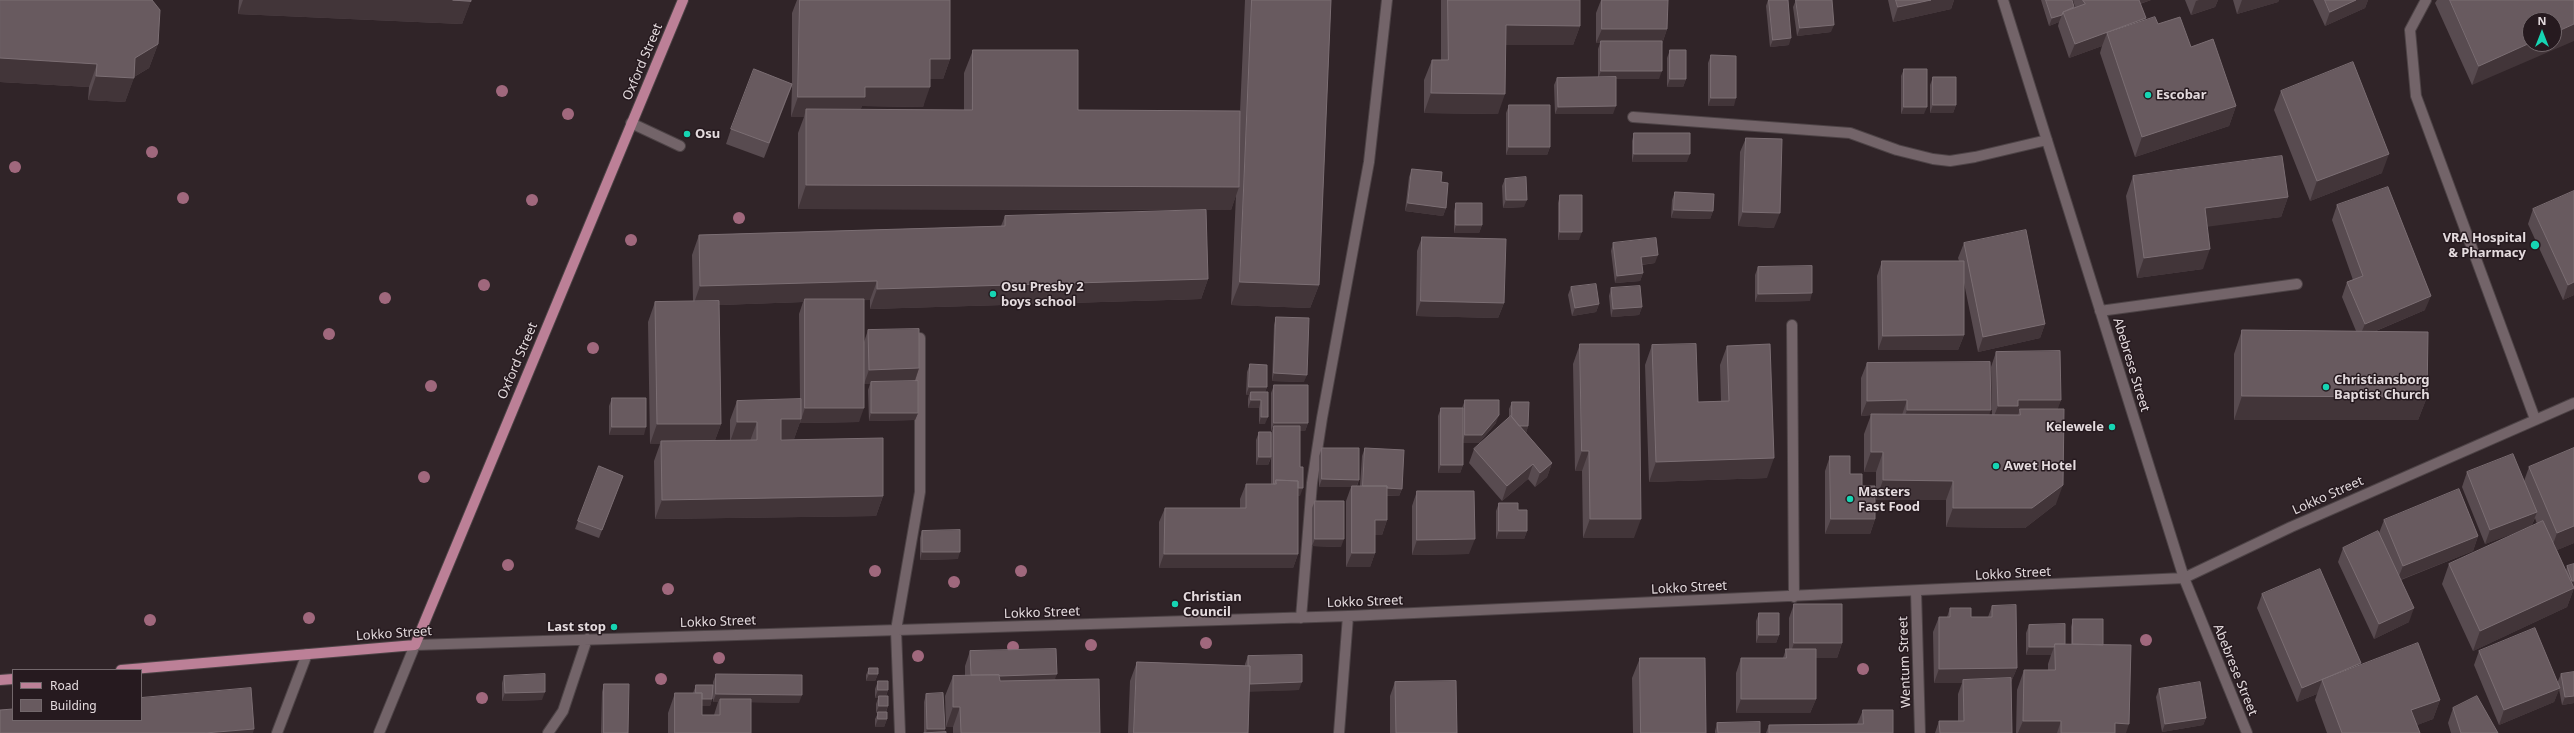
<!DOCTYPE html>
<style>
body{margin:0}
#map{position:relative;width:2574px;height:733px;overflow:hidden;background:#302428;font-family:"Noto Sans",sans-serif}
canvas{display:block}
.legend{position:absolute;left:12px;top:669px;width:130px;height:52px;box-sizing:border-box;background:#261a1f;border:1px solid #72676b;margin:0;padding:5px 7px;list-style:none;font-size:12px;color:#e4dbde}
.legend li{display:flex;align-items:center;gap:8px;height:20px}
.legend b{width:20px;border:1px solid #72676b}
.north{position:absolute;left:2522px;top:12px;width:40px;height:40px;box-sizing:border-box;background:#261a1f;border:1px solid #72676b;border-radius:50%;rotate:0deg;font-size:11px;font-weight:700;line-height:16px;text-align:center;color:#e4dbde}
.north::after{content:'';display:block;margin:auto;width:14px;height:18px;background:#16d5b3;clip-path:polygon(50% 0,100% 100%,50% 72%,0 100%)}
</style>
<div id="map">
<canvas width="2574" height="733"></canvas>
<ul class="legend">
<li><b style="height:5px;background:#bc8097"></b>Road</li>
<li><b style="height:11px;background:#685a5f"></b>Building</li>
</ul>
<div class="north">N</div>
</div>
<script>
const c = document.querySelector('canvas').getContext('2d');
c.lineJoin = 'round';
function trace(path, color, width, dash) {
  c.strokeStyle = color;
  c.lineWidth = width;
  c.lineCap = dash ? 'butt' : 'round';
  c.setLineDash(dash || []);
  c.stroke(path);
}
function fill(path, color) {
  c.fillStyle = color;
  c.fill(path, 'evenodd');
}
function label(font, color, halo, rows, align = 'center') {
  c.font = font + ' "Noto Sans",sans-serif';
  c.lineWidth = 3;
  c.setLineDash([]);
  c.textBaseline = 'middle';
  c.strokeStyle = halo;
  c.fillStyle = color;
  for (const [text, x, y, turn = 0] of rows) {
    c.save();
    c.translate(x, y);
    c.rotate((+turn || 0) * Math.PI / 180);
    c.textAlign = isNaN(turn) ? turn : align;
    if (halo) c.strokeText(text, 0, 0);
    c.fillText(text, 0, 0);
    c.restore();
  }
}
const minor = new Path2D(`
 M2003 0 2184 578 2247 733
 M2426 0 2410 30 2416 96 2535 419
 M1633 117 1850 133 1897 150 1933 159 1950 161 1975 157 2047 140
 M631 123 680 146
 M2100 311 2297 284
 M1792 325 1794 597
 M1916 591 1920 733
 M1301 618 1312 483 1322 418 1369 162 1387 0
 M277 733 307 654
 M379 733 415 645 1348 616 2184 578 2291 527 2574 403
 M548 733 563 711 587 639
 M900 733 896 630 920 492V338
 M1339 733 1348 616`);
const major = new Path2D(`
 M121 670 415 645 683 0
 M0 680 13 679`);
const trees = [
 [502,91],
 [568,114],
 [152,152],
 [15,167],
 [183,198],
 [532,200],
 [739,218],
 [631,240],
 [484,285],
 [385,298],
 [329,334],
 [593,348],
 [431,386],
 [424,477],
 [508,565],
 [875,571],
 [1021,571],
 [954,582],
 [668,589],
 [309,618],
 [150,620],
 [2146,640],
 [1206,643],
 [1091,645],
 [1013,647],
 [918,656],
 [719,658],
 [1863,669],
 [661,679],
 [482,698]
];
const wall = new Path2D(`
 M0 0 158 44 149 68 134 77 125 102 88 100 89 87 0 82Z
 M239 0H471L462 24 238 14Z
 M797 0H950V59L943 79H930L923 107 862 106 860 110H964V73L973 50 1078 110 1240 112 1245 0H1331L1319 285 1310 308 1231 305 1236 195 1231 210H1206L1208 279 1201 299 870 309V300H864V342L868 330 919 368 915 381 918 413 915 420 869 421 868 390 870 384H864L859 422 800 423V422L794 439H781V440L883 496 876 516 655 519 654 461 660 444H650L648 322 655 302 693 301 692 255 699 235 1001 226 1005 216 1205 210 798 209V133L804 117H791L792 86 764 158 726 144 731 129 792 83V13ZM803 302 799 314 800 399 737 401 730 420V440H715L721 424 719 305Z
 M1441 0H1567L1580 26 1573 45H1506L1498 114 1424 113V80L1432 60H1441Z
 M1601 0H1669L1667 1V29L1662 44 1659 79H1616L1613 114H1555L1554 85 1557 78 1598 77V49L1600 43H1596V13Z
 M1768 0H1788L1789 45 1770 47 1766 6Z
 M1796 0H1832L1831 32 1797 36 1793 7Z
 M1888 0H1954L1951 9 1893 22Z
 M2041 0H2072L2074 7H2075L2073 0H2151L2140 4 2146 18 2145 20 2158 24 2191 47 2236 106 2229 126 2135 157 2100 53 2102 46 2069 58 2058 26 2059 22 2049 26Z
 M2185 0H2218L2215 7 2191 15Z
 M2233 0H2279L2278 2 2237 14Z
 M2313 0H2368L2365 8 2325 26Z
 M2437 0H2574L2472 85 2435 3Z
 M1670 50 1686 79 1683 87H1667V58Z
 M1711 55 1734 106H1708V63Z
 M1904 69 1924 114H1901V76Z
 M1933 77 1956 105 1953 113H1930V85Z
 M2281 91 2382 173 2310 201 2274 110Z
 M1509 105 1550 147 1547 155H1506V113Z
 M1634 133 1687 162H1632V141Z
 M1746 138 1774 228 1738 226 1740 152Z
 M1412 169 1441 182 1446 208 1443 216 1405 211 1409 177Z
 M2133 176 2288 197 2281 217 2207 226 2203 269 2137 278 2126 196Z
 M1505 179 1524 207 1503 208 1502 186Z
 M1675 192 1713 211 1710 219 1671 218 1672 200Z
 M1560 195 1579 240H1558V203Z
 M1456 203 1482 225 1479 233H1454V211Z
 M2337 205 2425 310 2376 331 2427 397 2418 420H2234V354L2242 330 2356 331 2342 297 2347 282 2353 280 2332 220Z
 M2533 209 2574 295 2563 300 2528 224Z
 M1422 237 1504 303 1498 318 1416 316 1417 251Z
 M1613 243 1655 263 1642 265 1643 273 1640 281 1615 283 1611 251Z
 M1964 243 2045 324 2040 338 1978 352 1964 283V335L1958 350H1878L1877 276 1882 261H1959L1958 258Z
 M1758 267 1810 301 1755 302V275Z
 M1571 287 1599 304 1596 312 1572 316 1568 295Z
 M1611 288 1642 307 1639 315 1611 317 1609 296Z
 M1276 317 1304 382 1272 381 1274 325Z
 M1580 344 1634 538H1583L1582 471H1575L1573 364Z
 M1652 345 1698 402 1721 401 1720 365 1727 346 1767 478 1649 482 1645 365Z
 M1996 352 2061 400 2057 409 2056 504 2025 528 1946 527V500H1876V472H1864V434L1871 415 1861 416V378L1867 363 1989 415H1992L1991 367Z
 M1250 364 1267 387 1265 392V424H1259V408H1248V399L1249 395H1246L1247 372Z
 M1274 385 1308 423 1305 431H1300V496H1298V554L1293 568H1159V522L1165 508H1240V499L1246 484H1271V458L1268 465H1256V440L1259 432 1271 434 1272 431H1271V393Z
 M612 398 644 435H609V406Z
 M1465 400 1496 423 1479 443H1463V465L1460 473H1438V416L1441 408H1462Z
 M1512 402 1528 426 1526 433 1552 463 1547 477 1535 487 1528 479 1502 501 1469 463 1474 449 1509 417V409Z
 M1322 448 1359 480 1357 486H1360L1362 456 1365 448 1402 489 1399 496H1387V520L1382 535H1375V553L1370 567H1346V501L1351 487H1319V456Z
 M2574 448V543L2557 550 2566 571 2567 566 2574 564V588L2567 607 2473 651 2442 584 2449 564 2530 527 2485 544 2462 487 2467 472 2524 481 2529 467ZM2535 518 2537 524 2531 527Z
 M1830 456 1850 474 1862 486 1875 519 1870 534H1825V471Z
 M599 466 623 476 599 538 575 529Z
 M1417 491 1469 554 1412 555V506Z
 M1315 501 1341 547 1312 546V508Z
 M1499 503 1518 510 1527 531 1524 539H1496V511Z
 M2384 520 2478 536 2473 551 2401 580 2409 622 2374 639 2338 562 2343 548 2379 533Z
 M922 531 958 559 920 560V538Z
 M2262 594 2360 665 2440 700 2433 719 2417 725 2420 733H2327L2315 700 2317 694 2297 702 2257 608Z
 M1794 604 1842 643 1837 658H1816V699L1810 713H1736V673L1741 658H1783L1786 649H1789V618Z
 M1992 606 2017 668 2011 682 2012 733H1935L1939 721H1958V694L1962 683H1934L1933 632 1939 617H1947L1950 608 1971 617H1988Z
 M1759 613 1779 635 1776 643H1756V621Z
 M2073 619 2103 645 2126 733H2016L2017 690 2024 670H2048V664L2051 655H2026V633L2029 625 2065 644H2071V627Z
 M970 651 1055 679 1100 733H953V727H946L945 696 953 676H965V666Z
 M2479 651 2558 685V681L2561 674 2574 672V703L2562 705 2559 689 2554 702 2499 725 2474 665Z
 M1248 656 1299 690 1249 691 1248 733H1128L1130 681 1137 662 1245 666V664Z
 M1640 658 1706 733H1633L1632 678Z
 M869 668 878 674 875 681H866V675Z
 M716 674 799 703 751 702V733H668V713L675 693H693L696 685H713V682ZM713 687V702H718L714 715H702V706H710L712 699Z
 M504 676 542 700 502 701V683Z
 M878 681 888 690 886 696 888 706 886 712 887 719 884 727H875V719L878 713H876V704L878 698H875V689Z
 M1395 682 1457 733H1390V696Z
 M604 684 628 733H601L602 692Z
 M2159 689 2206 718 2203 725 2162 732 2156 697Z
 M926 694 945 729 944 732 924 733V702Z
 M2453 708 2498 733H2451L2448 723Z
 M1863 710 1893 733H1766L1769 725 1857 724Z
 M1717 723 1760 733H1715V731Z`);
const shadedWall = new Path2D(`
 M243 0H453L471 1 462 24 238 14Z
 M1931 0H1954L1951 9 1893 22 1898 7Z
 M2138 0H2151L2136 5Z
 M2199 0H2218L2215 7 2191 15 2196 1Z
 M2242 0H2279L2278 2 2237 14Z
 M2356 0H2368L2365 8 2325 26 2330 12Z
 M2062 15 2059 22 2049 26 2052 18Z
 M2146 18 2141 32 2107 33 2102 46 2069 58 2075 44Z
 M2574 24V41L2472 85 2479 66 2530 43V44H2554V33Z
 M1506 25 1580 26 1573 45H1499Z
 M1834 25 1831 32 1797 36 1800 28Z
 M1602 29H1667L1662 44 1601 41 1600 43H1596Z
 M1791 38 1789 45 1770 47 1773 40Z
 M158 44 149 68 132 78H134L125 102 88 100 96 76 135 58Z
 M0 58 97 64 89 87 0 82Z
 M930 59H950L943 79H923Z
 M1601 71H1662L1659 79H1598Z
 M1670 79H1686L1683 87H1667Z
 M865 87H930L923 107 862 106 858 117 806 109 804 117H791L798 97Z
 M1431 93 1505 94 1498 114 1424 113Z
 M1711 98H1736L1734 106H1708Z
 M1933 105H1956L1953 113H1930Z
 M1616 106 1613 114H1555L1558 107Z
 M2236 106 2229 126 2135 157 2142 137Z
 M1904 107H1927L1924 114H1901Z
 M1509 147H1550L1547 155H1506Z
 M1634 154H1690L1687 162H1632Z
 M2389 154 2382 173 2310 201 2317 181Z
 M806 185 1239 187 1231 210 798 209Z
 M2288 197 2281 217 2198 228 2205 208Z
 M1506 200H1527L1524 207 1503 208Z
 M1408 203 1446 208 1443 216 1405 211Z
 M1674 210 1713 211 1710 219 1671 218Z
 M1743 212 1780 213 1774 228 1738 226Z
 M1456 225H1482L1479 233H1454Z
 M1560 232H1582L1579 240H1558Z
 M2210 249 2203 269 2137 278 2144 258Z
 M1658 255 1655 263 1638 265 1641 257Z
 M1643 273 1640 281 1615 283 1617 276Z
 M1208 279 1201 299 870 309 877 289Z
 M877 281 870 300 805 302V299L803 302 693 306 700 286Z
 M1240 282 1319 285 1310 308 1231 305Z
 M2574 282V295L2563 300 2568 285Z
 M1812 293 1810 301 1755 302 1758 294Z
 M2431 296 2425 310 2359 338 2365 324Z
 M1421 301 1504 303 1498 318 1416 316Z
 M1599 304 1596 312 1572 316 1575 308Z
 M1642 307 1639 315 1611 317 1613 309Z
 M2045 324 2040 338 1978 352 1983 337Z
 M1964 335 1958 350H1878L1883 336Z
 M919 368 914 383 871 382 870 384H864L869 370Z
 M1274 373 1307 375 1304 382 1272 381Z
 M1249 387H1267L1264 395 1251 392 1249 395H1246Z
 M2242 396 2427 397 2418 420H2234Z
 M1251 400H1261L1259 408H1248Z
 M1907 400 1902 415 1871 414V415L1861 416 1867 401Z
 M2018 400H2061L2056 414 2020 409 2018 415H2015L2013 420 1992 421 1998 406Z
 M805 408H864L859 422 800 423Z
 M1907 410H1991L1986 424H1902Z
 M871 413H918L915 420 869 421Z
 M1499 415 1496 423 1479 443H1462L1465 435Z
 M1261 417H1268L1265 424H1259Z
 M781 419H801L794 439H773Z
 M737 422H757L750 441 730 442Z
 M1274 423H1308L1305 431H1274V426L1272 431H1271Z
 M657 424H721L714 443 661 441 660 444H650Z
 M1511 425 1528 426 1526 434Z
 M612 427H646L644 435H609Z
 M1582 451H1589L1582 471H1575Z
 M1871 452H1883L1876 472H1864Z
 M1259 457H1271L1268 465H1256Z
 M1774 458 1767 478 1649 482 1656 462Z
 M1552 463 1547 477 1535 487 1540 473Z
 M1533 464 1528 479 1502 501 1507 486Z
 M1441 465H1463L1460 473H1438Z
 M1322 479 1359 480 1356 487H1319Z
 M1883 480 1953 481 1946 500H1876Z
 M2063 485 2056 504 2025 528 1946 527 1953 508Z
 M1275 487 1303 488 1300 496 1272 495Z
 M1363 487 1402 489 1399 496 1360 495Z
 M883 496 876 516 655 519 662 500Z
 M2537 512 2531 527 2485 544 2490 530Z
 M1590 519H1641L1634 538H1583Z
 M1831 519H1875L1870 534H1825Z
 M1375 520H1387L1382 535H1370Z
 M2574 526V543L2550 553 2557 533Z
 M1499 531H1527L1524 539H1496Z
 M2478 536 2473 551 2397 581 2403 566Z
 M1315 539H1344L1341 547 1312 546Z
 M1475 539 1469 554 1412 555 1417 540Z
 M922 552H960L958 559 920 560Z
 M1352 553H1375L1370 567H1346Z
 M1164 554H1298L1293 568H1159Z
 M2572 581H2574V588L2569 589Z
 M2574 588 2567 607 2473 651 2480 631Z
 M2414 608 2409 622 2374 639 2379 624Z
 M1759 635H1779L1776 643H1756Z
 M1794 643H1842L1837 658H1789Z
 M2029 647H2054L2051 655H2026Z
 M2361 663 2355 677 2322 680 2317 694 2297 702 2302 688Z
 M2017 668 2011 682 1963 683V680L1962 683H1934L1939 669Z
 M869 674H878L875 681H866Z
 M1057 674 1051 689 971 676Z
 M1302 682 1299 690 1246 692 1249 684Z
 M2560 688 2554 702 2499 725 2504 710Z
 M878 690H888L885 698 879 696 878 698H875Z
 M545 692 542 700 502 701 505 693Z
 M716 694 802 695 799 703 720 702V699L718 702H713Z
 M2574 696V703L2562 705 2565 697Z
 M696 699H712L710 706H693Z
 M1741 699H1816L1810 713H1736Z
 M2440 700 2433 719 2404 730 2411 710Z
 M879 706H888L885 713 878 712V713H876Z
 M953 707H960L953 727H946Z
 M2206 718 2203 725 2162 732 2165 724Z
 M878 719H887L884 727H875Z
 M2023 721H2061L2057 733H2018Z
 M2115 723 2129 724 2126 733H2112Z
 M254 729 253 733H205Z
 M927 729H945L943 733H926Z`);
const building = new Path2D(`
 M0 0H152L160 10 158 44 135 58 134 78 96 76 97 64 0 58Z
 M453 0H471V1Z
 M800 0H950V59H930V87H865V97H798Z
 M1252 0H1331L1319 285 1240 282Z
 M1448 0H1580V26L1506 25 1505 94 1431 93 1432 60H1448Z
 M1602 0H1668L1667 29H1602Z
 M1769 0H1788L1791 38 1773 40Z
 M1796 0H1832L1834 25 1800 28Z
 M1896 0H1931L1898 7Z
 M2046 0H2072L2074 7 2063 12 2062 15 2052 18Z
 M2083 0H2139L2146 18 2075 44 2063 12 2085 4Z
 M2325 0H2356L2330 12Z
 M2450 0H2574V24L2554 33V20H2530V43L2479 66Z
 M2155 17 2158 24 2180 17 2191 47 2213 39 2236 106 2142 137 2107 33Z
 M1601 41H1662V71H1601Z
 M973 50H1078V110L1240 111 1239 187 806 185V109L972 110Z
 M1670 50H1686V79H1670Z
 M1711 55 1736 56V98H1711Z
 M2353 62 2389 154 2317 181 2281 91Z
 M754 69 792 84 769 143 731 129Z
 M1904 69H1927V107H1904Z
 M1616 77V106L1558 107 1557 78Z
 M1933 77H1956V105H1933Z
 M1509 105H1550V147H1509Z
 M1634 133H1690V154H1634Z
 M1746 138 1782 139 1780 213 1743 212Z
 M2282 156 2288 197 2205 208 2210 249 2144 258 2133 176Z
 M1412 169 1442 172 1441 182 1448 183 1446 208 1408 203Z
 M1526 177 1527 200H1506L1505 179Z
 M2388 187 2431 296 2365 324 2347 282 2363 276 2337 205Z
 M2574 191V282L2568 285 2533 209Z
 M1675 192 1714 194 1713 211 1674 210Z
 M1560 195H1582V232H1560Z
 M1456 203H1482V225H1456Z
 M1206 210 1208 279 877 289V281L700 286 699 235 1005 226V216Z
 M2026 230 2045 324 1983 337 1964 243Z
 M1422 237 1506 239 1504 303 1421 301Z
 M1656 238 1658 255 1641 257 1643 273 1617 276 1613 243Z
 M1882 261H1964V335L1883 336Z
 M1812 266V293L1758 294V267Z
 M1596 284 1599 304 1575 308 1571 287Z
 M1640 286 1642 307 1613 309 1611 288Z
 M805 299H864V408H805Z
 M719 301 721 424H657L655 302Z
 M1276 317 1309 318 1307 375 1274 373Z
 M919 329V368L869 370 868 330Z
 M2242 330 2428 332 2427 397 2242 396Z
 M1580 344H1639L1641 519H1590L1589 451H1582Z
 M1696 344 1698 402 1729 401 1727 346 1770 344 1774 458 1656 462 1652 345Z
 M2060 351 2061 400H2018V406H1998L1996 352Z
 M1990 362 1991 410H1907V400L1867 401V363Z
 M1250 364 1267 365V387H1249Z
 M918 381V413H871V382Z
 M1274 385H1308V423H1274Z
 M1251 392H1268V417H1261V400H1251Z
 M612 398H646V427H612Z
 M801 399V419H781V440L883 438V496L662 500 661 441 757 440V422H737V401Z
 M1465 400H1499V415L1482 435H1465Z
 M1512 402H1529L1528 426H1519L1512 417Z
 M1441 408H1463V465H1441Z
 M2020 409H2064L2063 485 2032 508H1953V481L1883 480V452H1871V414L2020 415Z
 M1511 416 1552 463 1540 473 1533 464 1507 486 1474 449Z
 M1274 426H1300V467H1303V488H1298V481L1276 480 1275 484H1274Z
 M1259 432H1271V457H1259Z
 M1322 448H1359V480L1322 479Z
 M1365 448 1404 450 1402 489 1387 488V486H1363Z
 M2574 448V526L2557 533 2529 467Z
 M2513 454 2537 512 2490 530 2467 472Z
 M1830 456H1850V474H1862V486H1875V519H1831Z
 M599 466 623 476 602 530 578 521Z
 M1276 480 1298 481V554H1164L1165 508H1246V484H1276Z
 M1352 486H1387V520H1375V553H1352Z
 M2459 489 2478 536 2403 566 2384 520Z
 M1417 491H1474L1475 539 1417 540Z
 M1315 501H1344V539H1315Z
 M1499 503H1518V510H1527V531H1499Z
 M2543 521 2574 588 2480 631 2449 564Z
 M960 530V552H922V531Z
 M2378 531 2414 608 2379 624 2343 548Z
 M2574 564V581H2572L2567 566Z
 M2320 569 2361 663 2302 688 2262 594Z
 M1794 604H1842V643H1794Z
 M2016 605 2017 668 1939 669V617H1950V608H1971V617H1992V606Z
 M1759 613H1779V635H1759Z
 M2073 619H2103V645L2073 644Z
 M2065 624V644H2055L2054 647H2029V625Z
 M2535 628 2560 688 2504 710 2479 651Z
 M2418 643 2440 700 2411 710 2420 733H2342L2322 680Z
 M2055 644 2131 645 2129 724 2115 723V733H2061V721H2023L2024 670H2055Z
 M1056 649 1057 674 1000 676 999 675H971L970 651Z
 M1786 649H1816V699H1741V658H1786Z
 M1302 655V682L1250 684V666H1248V656Z
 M1640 658H1705L1706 733H1641Z
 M1137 662 1250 666 1248 733H1134Z
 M869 668H878V674H869Z
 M2574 672V696L2565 697 2561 674Z
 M545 674V692L505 693 504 676Z
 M716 674 802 675V695L716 694Z
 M999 675 1000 681 1099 679 1100 733H961L960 707H953V676Z
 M2011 678 2012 733H1940L1939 721H1964L1963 680Z
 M878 681H888V690H878Z
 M1456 681 1457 733H1396L1395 682Z
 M2200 682 2206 718 2165 724 2159 689Z
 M604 684H629L628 733H604Z
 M696 685H713L712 699H702V693H696Z
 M251 688 254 729 205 733H0V710L13 709V720H141V698Z
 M675 693H702V715H720V699H751V733H675Z
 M943 693 945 729H927L926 694Z
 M879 696H888V706H879Z
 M2477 696 2498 733H2461L2453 708Z
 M1863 710H1893V733H1769V725L1863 724Z
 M878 712H887V719H878Z
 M1760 722V733H1718L1717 723Z
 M946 732V733H924Z`);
const markers = [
 [2148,95,4,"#16d5b3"],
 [687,134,4,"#16d5b3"],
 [2535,245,5,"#16d5b3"],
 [993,294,4,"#16d5b3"],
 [2326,387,4,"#16d5b3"],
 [2112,427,4,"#16d5b3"],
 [1996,466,4,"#16d5b3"],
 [1850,499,4,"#16d5b3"],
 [1175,604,4,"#16d5b3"],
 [614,627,4,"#16d5b3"]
];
const streetNames = [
 ["Oxford Street",643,62,-67],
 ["Oxford Street",518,361,-67],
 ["Abebrese Street",2131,365,73],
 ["Lokko Street",2328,496,-24],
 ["Lokko Street",2013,574,-3],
 ["Lokko Street",1689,588,-3],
 ["Lokko Street",1365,602,-2],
 ["Lokko Street",1042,613,-2],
 ["Lokko Street",718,622,-2],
 ["Lokko Street",394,634,-4],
 ["Wentum Street",1905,662,-92],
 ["Abebrese Street",2235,670,68]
];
const poiNames = [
 ["Escobar",2156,95],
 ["Osu",695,134],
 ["VRA Hospital",2526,238,"right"],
 ["& Pharmacy",2526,253,"right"],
 ["Osu Presby 2",1001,287],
 ["boys school",1001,302],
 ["Christiansborg",2334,380],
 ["Baptist Church",2334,395],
 ["Kelewele",2104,427,"right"],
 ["Awet Hotel",2004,466],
 ["Masters",1858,492],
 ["Fast Food",1858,507],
 ["Christian",1183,597],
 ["Council",1183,612],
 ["Last stop",606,627,"right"]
];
trace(minor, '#4d4346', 12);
trace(major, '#4d4346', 12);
trace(minor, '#736469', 10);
trace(major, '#bc8097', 10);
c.fillStyle = '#a0687d';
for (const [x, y] of trees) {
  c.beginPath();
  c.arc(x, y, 6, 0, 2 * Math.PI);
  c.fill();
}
fill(wall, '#584b50');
fill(shadedWall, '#423539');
fill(building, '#685a5f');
trace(building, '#7b6e73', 1);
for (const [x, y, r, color] of markers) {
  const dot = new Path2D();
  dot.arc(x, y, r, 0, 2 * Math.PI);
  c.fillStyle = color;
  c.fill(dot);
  trace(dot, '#261a1f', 1.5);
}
label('13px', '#e4dbde', '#261a1f', streetNames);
label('bold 13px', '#e4dbde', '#261a1f', poiNames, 'left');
</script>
